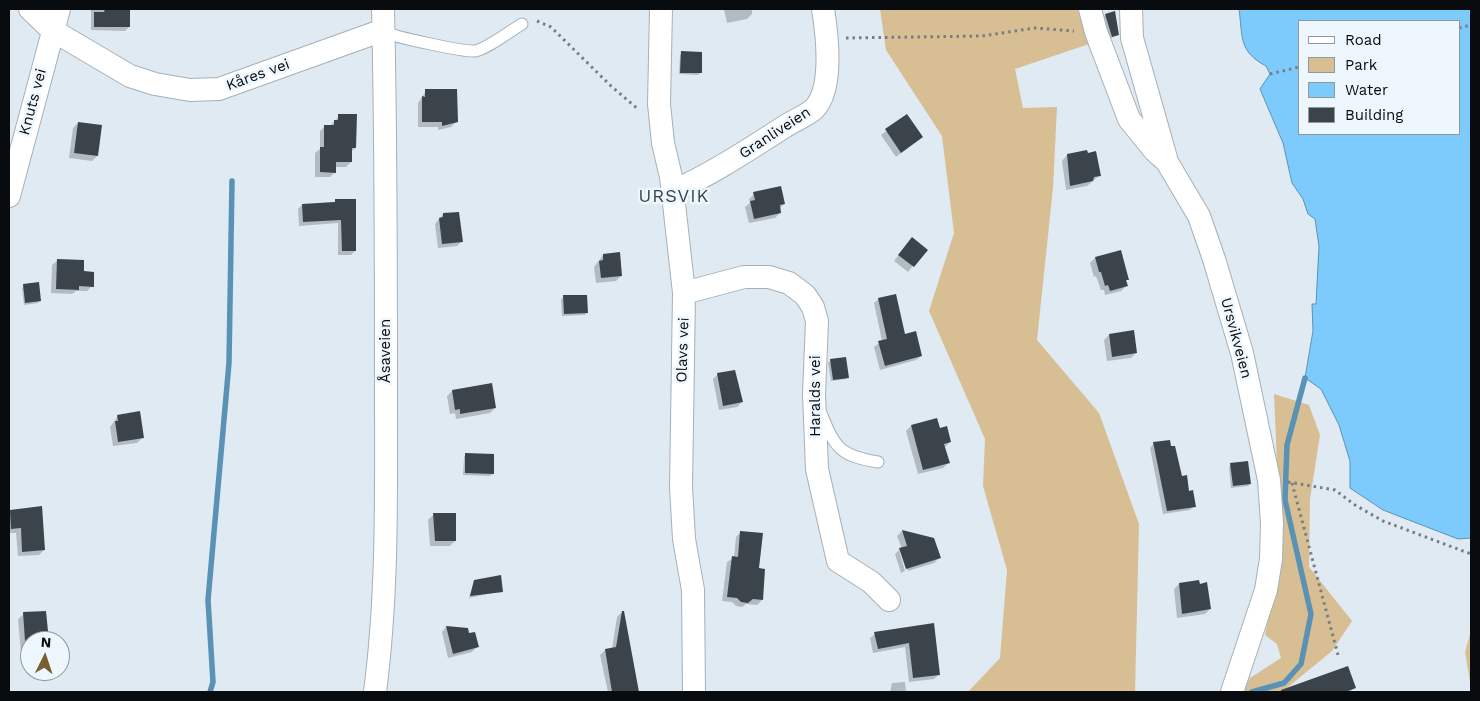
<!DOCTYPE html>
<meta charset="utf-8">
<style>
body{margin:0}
#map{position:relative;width:1480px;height:701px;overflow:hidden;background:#dfeaf2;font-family:"Work Sans",sans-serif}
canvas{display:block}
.frame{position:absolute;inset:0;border:10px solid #080c0e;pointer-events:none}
.legend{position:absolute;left:1298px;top:20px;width:162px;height:115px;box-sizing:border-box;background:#eef7fd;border:1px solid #92999d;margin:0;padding:6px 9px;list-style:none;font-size:15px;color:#080c0e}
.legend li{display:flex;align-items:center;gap:10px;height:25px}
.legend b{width:25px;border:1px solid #92999d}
.north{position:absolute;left:20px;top:631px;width:50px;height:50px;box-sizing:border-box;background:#eef7fd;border:1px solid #92999d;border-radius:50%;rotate:4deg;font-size:14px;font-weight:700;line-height:20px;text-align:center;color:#080c0e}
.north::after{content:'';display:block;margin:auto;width:18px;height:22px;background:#785f30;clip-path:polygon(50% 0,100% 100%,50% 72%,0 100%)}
</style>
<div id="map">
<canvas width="1480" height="701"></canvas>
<div class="frame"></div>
<ul class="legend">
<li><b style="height:6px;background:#fff"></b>Road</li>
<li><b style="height:14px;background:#d7be93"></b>Park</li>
<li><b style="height:14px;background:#7dcbfd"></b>Water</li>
<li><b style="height:14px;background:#3b444b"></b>Building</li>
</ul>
<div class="north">N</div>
</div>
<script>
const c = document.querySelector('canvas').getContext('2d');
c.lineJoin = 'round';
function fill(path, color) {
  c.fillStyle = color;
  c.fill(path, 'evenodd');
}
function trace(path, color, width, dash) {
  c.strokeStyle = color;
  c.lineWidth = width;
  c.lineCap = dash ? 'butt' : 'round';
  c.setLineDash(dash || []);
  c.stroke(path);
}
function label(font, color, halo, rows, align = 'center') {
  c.font = font + ' "Work Sans",sans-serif';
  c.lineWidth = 5;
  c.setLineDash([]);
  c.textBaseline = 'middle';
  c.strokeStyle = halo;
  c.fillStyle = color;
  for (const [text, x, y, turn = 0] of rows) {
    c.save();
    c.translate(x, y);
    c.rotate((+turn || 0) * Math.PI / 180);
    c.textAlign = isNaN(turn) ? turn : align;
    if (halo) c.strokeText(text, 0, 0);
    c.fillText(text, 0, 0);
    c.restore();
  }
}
const green = new Path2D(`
 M880 9H1077L1092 43 1015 69 1023 108 1057 107 1053 188 1037 340 1099 413 1139 524 1135 692H968L1000 658 1007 570 983 486 985 439 929 311 954 233 942 136 886 50Z
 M1274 394 1309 405 1320 435 1310 499 1309 567 1352 621 1332 651 1282 692H1242L1250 678 1281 658 1277 644 1265 635 1281 555Z
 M1471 631V688L1465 652Z`);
const water = new Path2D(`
 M1239 9H1471V538L1458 539 1383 510 1350 488V461L1339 425 1321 389 1305 378 1313 331 1312 304H1316L1319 246 1315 219 1308 214 1303 199 1292 183 1283 143 1260 89 1270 74 1266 66C1238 51 1243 37 1239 9ZM1299 21H1459V134H1299Z`);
const shadow = new Path2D(`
 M91 9H129V27L125 31 91 30Z
 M724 9H752V14L747 19 727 23Z
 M1105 15 1117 34 1107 41 1100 20Z
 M682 53 700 73 698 75 679 74 680 55Z
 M426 91 456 122 451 127 438 130V127H418V103Z
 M339 116 355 148 351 152V162L346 167H335V172L330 177H315V153L320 149V131L325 126H330Z
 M906 116 921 137 896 157 881 135Z
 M78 123 97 156 92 161 69 158 73 128Z
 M1086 152 1100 175 1087 186 1066 190 1062 161 1067 155Z
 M754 194 784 204 779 209 780 213 775 218 749 223 745 207 750 203 749 199Z
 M355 200V251L351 255H338V223L299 226 298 209 302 205Z
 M443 214 462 241 457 246 438 248 435 224Z
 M907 244 926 250 908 272 894 261Z
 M1120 251 1128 279 1125 282 1126 286 1121 291 1105 295 1104 290H1101L1096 276 1094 277 1090 263 1095 258Z
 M603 255 621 276 616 281 596 283 594 267Z
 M58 260 82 273 92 286 87 291H76L72 294 51 293 52 265Z
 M24 286 40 301 38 303 24 305 22 288Z
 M564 297 587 312 585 315 562 316 561 299Z
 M879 299 904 336 921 356 916 360 880 370 874 347 882 341 874 303Z
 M1109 335 1136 353 1131 358 1107 361 1104 340Z
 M831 360 848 377 846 379 831 381 828 363Z
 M718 374 742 402 737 407 719 410 713 379Z
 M491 385 495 408 490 413 456 419 455 413 450 414 447 396 452 391Z
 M118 416 142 438 137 443 113 446 110 427Z
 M937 419 939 430 950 442 944 448 948 463 943 468 918 474 906 431 911 426Z
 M1154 443 1181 478 1194 506 1190 510 1163 514 1150 448Z
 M466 454 493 474 490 476 463 475 464 457Z
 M1231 465 1250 484 1248 486 1231 488 1229 467Z
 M10 511 44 550 39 555 18 556 16 533H9Z
 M433 515 455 541 450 546H430L428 520Z
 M902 531 933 539 939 558 934 563 908 571 902 550H899L905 571 901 573 895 554 900 549H902L897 536Z
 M741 532 757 569 764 570 762 600 757 605 746 604 742 607 736 606 732 602 722 601 727 562 734 558 736 537Z
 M474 582 502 591 469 598Z
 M1179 584 1210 609 1205 614 1177 618 1174 589Z
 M622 612 638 690V692H608L600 655 605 650 612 649 617 617Z
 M24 614 48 641H30V653H21L18 619Z
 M933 625 939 674 934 679 909 682 905 647 873 653 870 638 875 634Z
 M446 627 477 647 472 652 448 658 442 632Z
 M905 682 906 692H890L892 683Z
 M1303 687 1354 688 1350 692H1305Z`);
const stream = new Path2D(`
 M210 692 213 682 208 600 229 363 232 181
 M1252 692 1284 683 1301 664 1311 614 1285 500 1287 445 1305 378`);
const building = new Path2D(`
 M105 9H130V27H94V12H104Z
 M1115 11 1119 35 1112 37 1105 14Z
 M681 51 702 52V73H680Z
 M425 89H457L458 122 442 126V122H422V96L425 97Z
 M338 114H357L356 148H352V162H336V173L320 172V147H324V125H334V120H338Z
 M907 114 923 137 901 153 885 129Z
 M78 122 102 125 98 156 74 153Z
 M1087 150 1088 153 1096 151 1101 176 1094 177 1093 181 1070 186 1067 154Z
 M781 186 785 204 780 205 781 213 754 219 750 201 755 200 753 192Z
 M335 199H356V251H342L341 220 303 222 302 204 335 202Z
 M459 212 463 242 442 244 439 218 443 217V213Z
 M912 237 928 250 914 267 898 255Z
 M1121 250 1129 280H1126L1128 286 1110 291 1108 285 1105 286 1101 272H1099L1095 257Z
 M620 252 622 276 601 278 599 261 603 260V254Z
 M57 259 84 260V271L94 272V287L79 286V290L56 289Z
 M39 282 41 301 25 303 23 284Z
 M896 294 905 334 916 331 922 356 885 366 878 341 887 339 878 298Z
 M563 295H587L588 313 564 314Z
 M1134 330 1137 353 1112 357 1109 334Z
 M846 357 849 378 833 380 830 359Z
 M735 370 743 402 723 406 717 373Z
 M492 383 496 408 460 414V409L455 410 452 390Z
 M140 411 144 438 118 442 115 421H118L117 415Z
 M937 418 940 428 947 426 951 442 944 444 950 463 923 470 911 425Z
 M1170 440 1171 446H1175L1182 476 1187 475 1189 491 1193 490 1196 507 1167 511 1153 442Z
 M465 453 494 454V474L465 473Z
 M1248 461 1251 484 1233 486 1230 463Z
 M42 506 45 550 22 552 21 528 11 529 10 510Z
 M433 513H456V541H435Z
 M902 530 934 538 941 558 906 569 899 548 907 546Z
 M740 531 763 533 759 568 765 569 763 600 753 599 748 603 741 602 737 598 727 597 732 556 738 557Z
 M501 575 503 592 470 596 474 580Z
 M1199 580 1200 584 1207 582 1211 609 1182 614 1179 583Z
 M46 611 49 641H25L23 612Z
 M622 611H624L639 692H612L605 649 616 647Z
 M934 623 940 675 913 678 909 643 878 649 874 632Z
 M446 626 468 628 469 633 475 632 479 647 453 654Z
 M1348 666 1356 688 1345 692H1281V690Z`);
const path = new Path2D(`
 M537 21 551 27 611 86 639 110
 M1459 28 1471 25
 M846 38 982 36 1035 28 1074 31
 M1270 74 1299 67
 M1288 482 1335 490 1355 505 1383 521 1471 554
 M1292 483 1338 655`);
const lane = new Path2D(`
 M384 32C395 37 464 52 475 51 487 49 510 31 522 24
 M821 413C835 448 840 456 878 462`);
const street = new Path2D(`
 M30 9 52 30 130 76 155 84 190 90 219 89 375 33 384 32
 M661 9 659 104 663 143 671 177 684 293 681 487 684 539 693 590 694 692
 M1090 9 1096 32 1129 119 1155 151 1167 162 1199 216 1214 259 1242 353 1269 480 1272 523 1271 559 1266 590 1232 692
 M1131 9 1132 38 1166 158
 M672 192C712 174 748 150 784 127 793 121 806 116 814 109 834 89 827 34 823 9
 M9 196 59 9
 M684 293 744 277H769L789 283 805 295 813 307 817 321 814 394 817 469 838 561 871 582 889 600
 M375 692C388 592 386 491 386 390 386 263 386 136 383 9`);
const streetNames = [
 ["Kåres vei",258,75,-20],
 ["Knuts vei",33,102,-75],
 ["Granliveien",775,133,-33],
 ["Ursvikveien",1236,338,75],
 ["Olavs vei",683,350,-88],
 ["Åsaveien",386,351,-90],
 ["Haralds vei",816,396,-90]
];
const quarterNames = [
 ["URSVIK",674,197]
];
fill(green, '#d7be93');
fill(water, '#7dcbfd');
trace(water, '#5a92b5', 1);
fill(shadow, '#0003');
trace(stream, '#5a92b5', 5.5);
fill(building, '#3b444b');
trace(lane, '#a5b0b8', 13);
trace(street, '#a5b0b8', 24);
trace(path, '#777e83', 3, [2.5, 4]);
trace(lane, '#fff', 11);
trace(street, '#fff', 22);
label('15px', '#080c0e', '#eef7fd', streetNames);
c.letterSpacing = '1px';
label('18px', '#394248', '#eef7fd', quarterNames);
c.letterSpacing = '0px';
</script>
